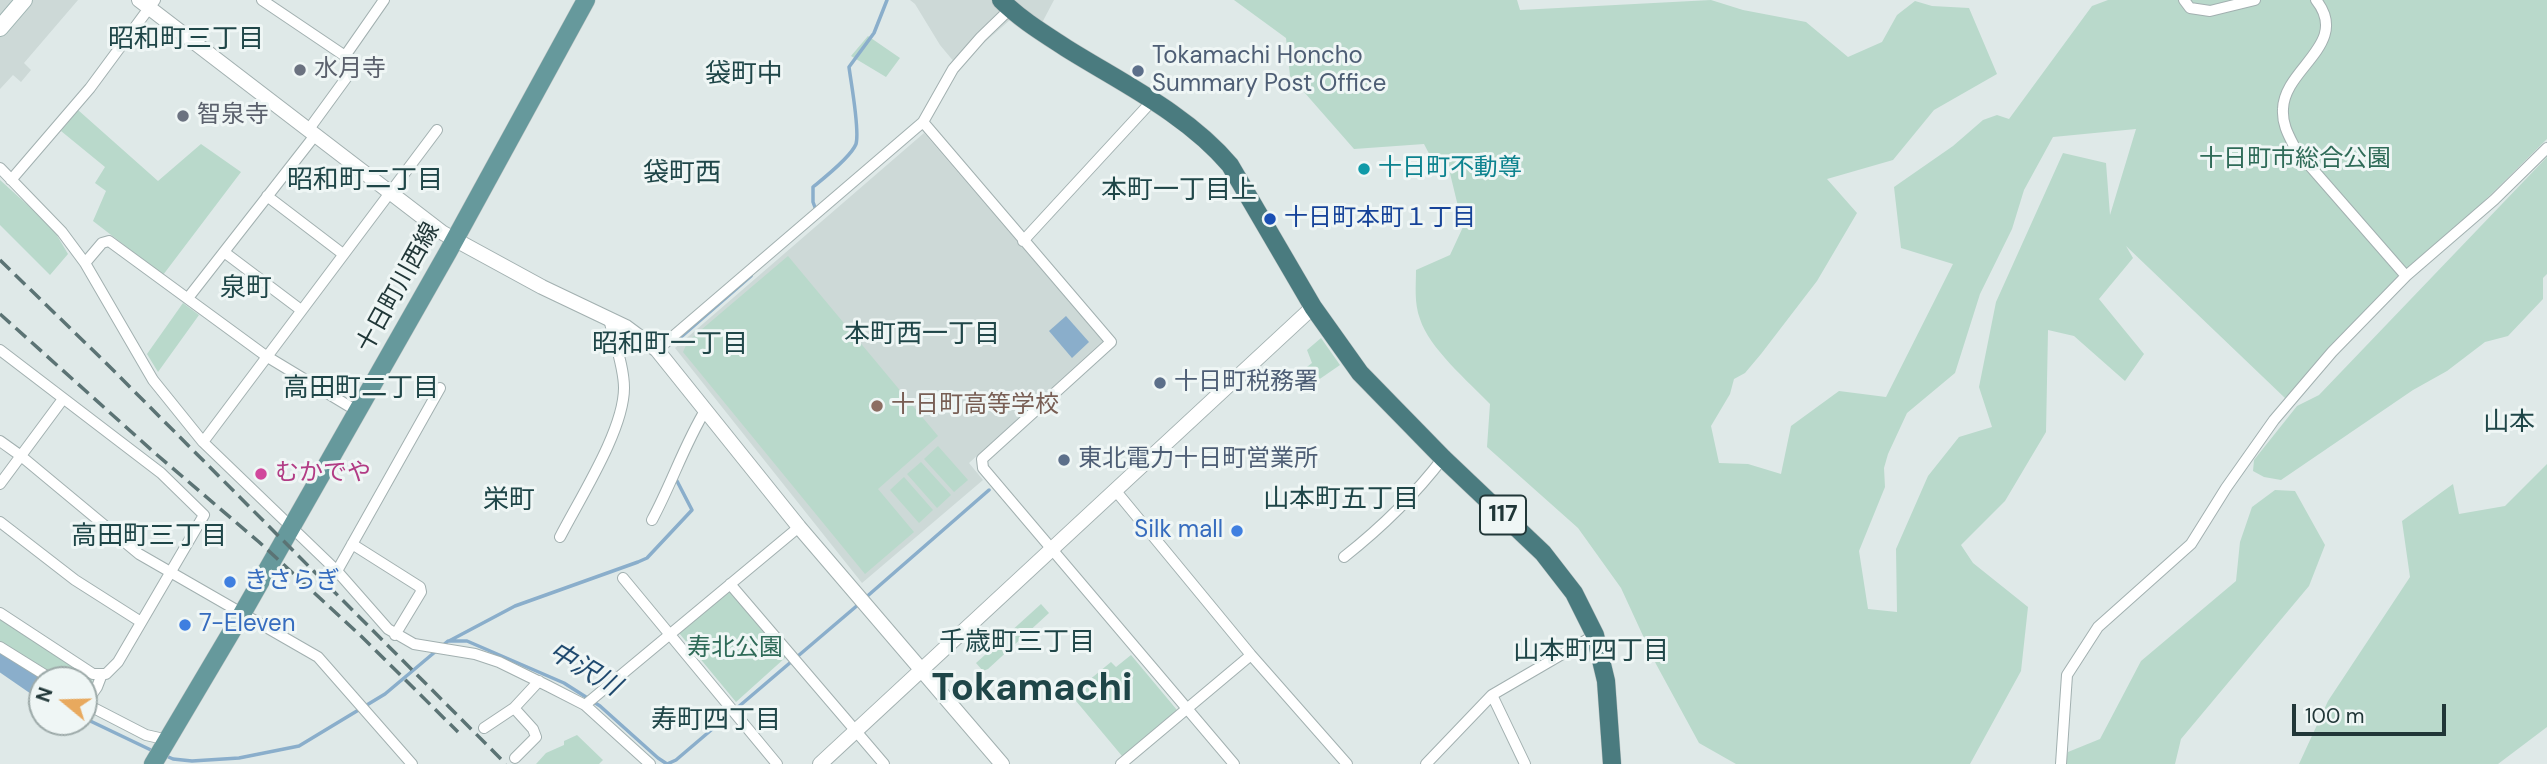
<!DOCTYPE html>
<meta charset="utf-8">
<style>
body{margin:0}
#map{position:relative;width:2547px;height:764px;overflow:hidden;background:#dfe9e8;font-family:"DM Sans",sans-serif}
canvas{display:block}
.north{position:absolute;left:28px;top:666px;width:70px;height:70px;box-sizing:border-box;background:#eff6f5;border:2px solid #9daaa9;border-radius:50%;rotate:289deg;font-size:19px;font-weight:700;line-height:28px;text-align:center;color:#213738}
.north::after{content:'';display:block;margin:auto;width:24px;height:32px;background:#e8a95e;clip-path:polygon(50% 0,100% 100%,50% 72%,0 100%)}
.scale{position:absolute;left:2292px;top:704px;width:154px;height:32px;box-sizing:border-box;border:4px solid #213738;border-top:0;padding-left:9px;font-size:21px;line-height:24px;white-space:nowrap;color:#213738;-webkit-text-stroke:5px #eff6f5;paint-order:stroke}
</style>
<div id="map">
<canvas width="2547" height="764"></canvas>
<div class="north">N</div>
<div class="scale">100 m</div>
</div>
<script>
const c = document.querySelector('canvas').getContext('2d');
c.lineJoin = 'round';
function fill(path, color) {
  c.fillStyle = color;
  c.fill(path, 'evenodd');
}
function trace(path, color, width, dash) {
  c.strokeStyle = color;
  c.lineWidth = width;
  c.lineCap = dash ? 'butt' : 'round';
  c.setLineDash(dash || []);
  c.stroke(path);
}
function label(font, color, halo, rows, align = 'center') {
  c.font = font + ' "DM Sans","Noto Sans JP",sans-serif';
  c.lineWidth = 6;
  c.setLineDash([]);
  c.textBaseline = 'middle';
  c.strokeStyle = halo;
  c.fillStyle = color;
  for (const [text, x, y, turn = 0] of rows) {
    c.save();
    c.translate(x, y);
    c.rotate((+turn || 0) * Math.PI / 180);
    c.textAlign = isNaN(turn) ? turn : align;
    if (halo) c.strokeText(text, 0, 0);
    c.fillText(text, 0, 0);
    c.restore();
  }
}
const built = new Path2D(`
 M0 0H78L24 63 31 70 21 82 13 75 0 89Z
 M910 0H1054L1034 38 1010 20 978 48 960 69 940 45 915 4Z
 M924 133 1103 341 969 463 983 480 862 583 675 348Z`);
const green = new Path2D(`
 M1234 0H1517L1520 10 1711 0 1743 10 1806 22 1848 57 1882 42 1897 15 1915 1 1932 6 1969 8 1997 74 1934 110 1893 160 1827 179 1857 213 1817 281 1761 354 1745 373 1734 379 1730 394 1711 426 1719 463 1748 464 1781 474 1791 426 1839 391 1886 397 1953 264 1901 248 1894 187 1953 146 1983 120 1997 115 2009 119 2092 6 2108 0H2547V139L2285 398 2126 246 2133 258 2099 299 2144 354 2125 381 2074 336 2048 330 2046 432 2005 501 1961 545 1973 563 2028 607 2021 671 1970 764H1736L1699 743 1656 664 1621 588 1578 528 1487 447 1490 404C1469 382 1429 348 1420 319 1414 303 1416 286 1416 270L1450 255 1463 227 1448 165 1437 169 1424 144 1354 149 1290 76 1286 38ZM2136 129 2110 215 2106 163 2063 153 1996 302 1979 387 1992 427 1959 437 1928 476 1896 549 1897 612 1868 609 1859 551 1885 487 1884 468 1888 454 1907 413 1955 373 1980 294 2012 229 2024 190 2053 137Z
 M868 36 900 58 886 77 851 56Z
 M78 110 158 181 201 144 241 172 163 275 93 221 106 191 95 183 105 167 61 131Z
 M2547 157V274L2543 278V299L2508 336 2485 342 2447 371 2413 390 2281 480 2264 477 2253 471 2254 460 2297 406 2319 395Z
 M0 180 52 227 68 254 50 275 0 225Z
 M788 256 938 436 878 489 914 532 865 574 683 352 688 341Z
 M183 303 199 315 158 372 147 354Z
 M1321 338 1340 365 1311 385 1303 370 1312 363 1307 350Z
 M938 446 968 480 954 492 924 459Z
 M921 462 951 495 937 508 907 474Z
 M2547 464V727L2498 764H2299L2328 701 2410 577 2402 521 2453 484 2459 514 2505 506Z
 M904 477 933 510 919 523 890 490Z
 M2275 490 2295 491 2325 545 2309 586 2181 739 2175 764H2065L2068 752 2100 739 2141 661 2236 581 2240 542 2252 507Z
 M729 591 786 657 736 702 679 633Z
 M1041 604 1049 613 988 669 983 671 976 663Z
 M0 618 92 678 93 686 84 695V680H59L0 642Z
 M1131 655 1177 710 1122 756 1071 695 1111 662 1116 667Z
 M577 735 603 760 599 764H536L546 753 564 745V741Z`);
const water = new Path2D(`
 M1066 316 1089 342 1072 358 1049 331Z`);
const stream = new Path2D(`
 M816 210 813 202V187C824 178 851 157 856 144 860 130 851 83 849 67L874 33 887 0
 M681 337 751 276
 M864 599 989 490
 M449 641 515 606 638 562 647 558 692 510 677 481
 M84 718 153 751
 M164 755 173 759 192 761 239 758 299 746 385 694 448 641H467L564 683 600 706 658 758 667 764 676 760 859 604`);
const river = new Path2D(`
 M0 661 42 690`);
const minor = new Path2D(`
 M262 0 345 56
 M2184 0 2190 8 2210 11 2255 0
 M2316 0C2351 44 2284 68 2283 109 2282 125 2289 136 2296 150L2406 276
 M923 122 1111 342 982 459 983 468 1234 764
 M309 129 352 70 353 64 345 56 384 0
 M0 168 62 232 85 263 153 380 203 442 337 571 388 629 414 644 475 654 499 662 548 686 585 705 650 764
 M11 180 90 88 155 0
 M267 196 343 254
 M1023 241 1152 101
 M224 252 301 310
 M85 263 102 243 109 241 266 356 357 411
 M188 298 316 134
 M0 350 161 473 204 515 118 662 106 674H93L0 613
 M657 350 923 122 953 69 981 37 1010 9
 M0 441 21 456 139 554 318 657 412 764
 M203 442 437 130
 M0 484 63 399
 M1115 490 1251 655 1347 764
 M652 520C672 483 684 445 706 409
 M0 522 75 580 141 622
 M560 537C580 498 624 430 624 388 624 366 614 341 609 319
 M352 544 420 587 421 592 395 635
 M1344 557C1382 527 1414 496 1443 458
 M337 571 440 388
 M623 578 777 764
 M730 584 884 764
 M0 647 53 680
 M1492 695 1525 764
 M84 703 146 735 168 740
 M85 704 97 687 102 674
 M585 705 799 527
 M484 728 514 708
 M515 758 536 737 533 729 514 708 539 681
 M1121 764 1251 655
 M1426 764 1492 695 1595 635
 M2061 764 2067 675 2098 627 2191 544 2226 488 2274 420 2332 352 2406 276 2494 200 2547 148`);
const tertiary = new Path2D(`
 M139 0 443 233 542 287 626 327 657 350 799 527 1002 764
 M820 764 1313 307`);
const secondary = new Path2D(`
 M0 28 24 0`);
const primary = new Path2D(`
 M153 764 242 614 448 252 586 0`);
const trunk = new Path2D(`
 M1001 0C1020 19 1043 33 1066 48 1122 83 1187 114 1230 165L1313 307 1360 373 1443 458 1543 553 1574 593 1595 635 1606 681 1612 764`);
const rail = new Path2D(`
 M0 260 105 362 506 764
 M0 314 156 454 259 542 361 636 458 732`);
const markers = [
 [300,70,7,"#6b7280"],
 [1138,71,7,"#5c6f8a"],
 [183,116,7,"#6b7280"],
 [1364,169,7,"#0f9aa8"],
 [1270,219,7,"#1a4fb4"],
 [1160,383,7,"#5c6f8a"],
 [877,406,7,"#8d6e63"],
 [1064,460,7,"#5c6f8a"],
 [261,474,7,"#d1479c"],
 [1237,531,7,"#3f7fe0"],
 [230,582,7,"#3f7fe0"],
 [185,625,7,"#3f7fe0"]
];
const shields = [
 [1503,515,46]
];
const shieldNames = [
 ["117",1503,515]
];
const serviceNames = [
 ["Tokamachi Honcho",1152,57],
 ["Summary Post Office",1152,85],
 ["十日町税務署",1174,383],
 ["東北電力十日町営業所",1078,460]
];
const worshipNames = [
 ["水月寺",314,70],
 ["智泉寺",197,116]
];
const parkNames = [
 ["十日町市総合公園",2295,160],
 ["寿北公園",735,649]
];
const cultureNames = [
 ["十日町不動尊",1378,169]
];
const transitNames = [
 ["十日町本町１丁目",1284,219]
];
const streetNames = [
 ["十日町川西線",399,288,-61]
];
const educationNames = [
 ["十日町高等学校",891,406]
];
const hotelNames = [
 ["むかでや",275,474]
];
const shopNames = [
 ["Silk mall",1223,531,"right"],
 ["きさらぎ",244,582],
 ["7-Eleven",199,625]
];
const neighbourhoodNames = [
 ["昭和町三丁目",186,40],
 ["袋町中",744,75],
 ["袋町西",682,174],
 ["昭和町二丁目",365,181],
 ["本町一丁目上",1179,191],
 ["泉町",246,289],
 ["本町西一丁目",922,335],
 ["昭和町一丁目",670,345],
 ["高田町二丁目",361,389],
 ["山本",2509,423],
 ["山本町五丁目",1341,500],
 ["栄町",509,501],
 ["高田町三丁目",149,537],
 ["千歳町三丁目",1017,643],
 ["山本町四丁目",1591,652],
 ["寿町四丁目",716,721]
];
const waterNames = [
 ["中沢川",584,670,31]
];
const townNames = [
 ["Tokamachi",1032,690]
];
fill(built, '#cdd9d7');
fill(green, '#b9d9cb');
fill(water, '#8aaecb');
trace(stream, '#8aaecb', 3.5);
trace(river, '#8aaecb', 19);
trace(minor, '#a2b0b0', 12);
trace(tertiary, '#a2b0b0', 16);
trace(secondary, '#9fb4b2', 18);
trace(primary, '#bcc3c3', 19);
trace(trunk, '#bcc3c3', 19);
trace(minor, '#fff', 10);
trace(tertiary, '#fff', 14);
trace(secondary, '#fff', 16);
trace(primary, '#66999c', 18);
trace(trunk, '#4a7b7f', 18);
trace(rail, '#5b7374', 3.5, [14, 7]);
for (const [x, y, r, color] of markers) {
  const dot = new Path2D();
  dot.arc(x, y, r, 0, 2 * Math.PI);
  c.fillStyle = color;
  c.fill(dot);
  trace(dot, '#eff6f5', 2.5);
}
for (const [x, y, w] of shields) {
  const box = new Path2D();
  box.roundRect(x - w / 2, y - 19.5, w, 39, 5);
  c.fillStyle = '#eff6f5';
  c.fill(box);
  trace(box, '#213738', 2);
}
label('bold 23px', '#213738', null, shieldNames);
label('24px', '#4e5e75', '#eff6f5', serviceNames, 'left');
label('24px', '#5b616d', '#eff6f5', worshipNames, 'left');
label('24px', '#2f6b58', '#eff6f5', parkNames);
label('24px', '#0d838f', '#eff6f5', cultureNames, 'left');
label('24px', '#164399', '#eff6f5', transitNames, 'left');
label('24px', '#213738', '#eff6f5', streetNames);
label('24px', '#785e54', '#eff6f5', educationNames, 'left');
label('24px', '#b23c85', '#eff6f5', hotelNames, 'left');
label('24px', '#366cbe', '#eff6f5', shopNames, 'left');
label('26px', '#1f4648', '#eff6f5', neighbourhoodNames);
label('italic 26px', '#204a6f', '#eff6f5', waterNames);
label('bold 38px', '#1f4648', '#eff6f5', townNames);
</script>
